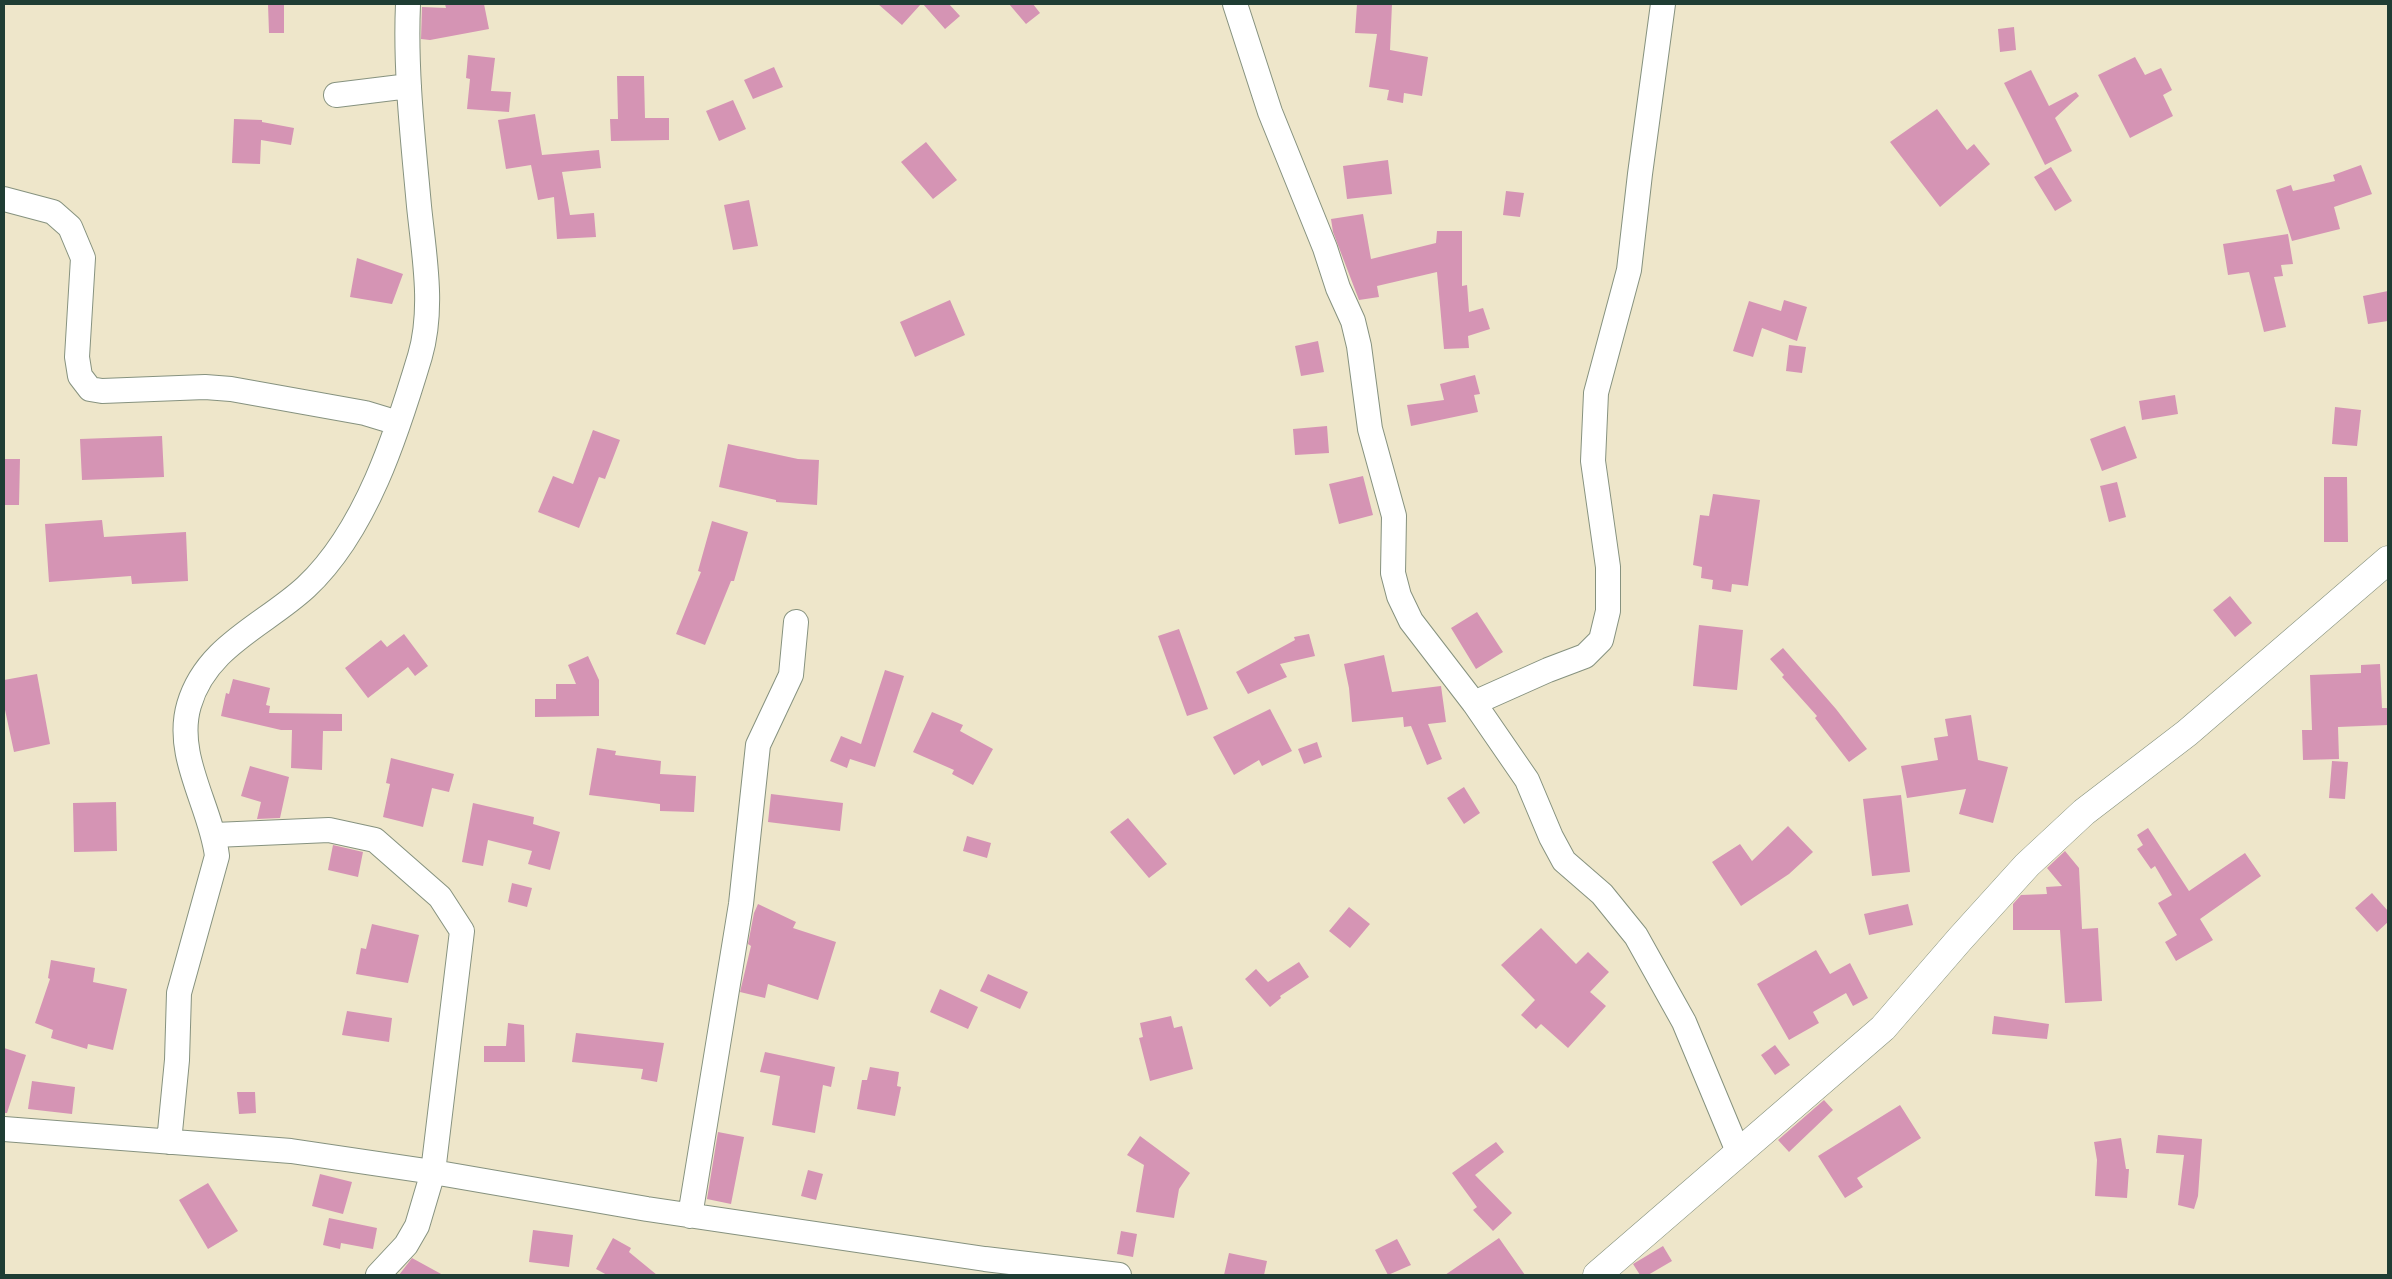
<!DOCTYPE html>
<style>
body{margin:0}
#map{position:relative;width:2392px;height:1279px;overflow:hidden;background:#eee6ca;font-family:Dekko,sans-serif}
canvas{display:block}
.frame{position:absolute;inset:0;border:5px solid #1f3d34;pointer-events:none}
</style>
<div id="map">
<canvas width="2392" height="1279"></canvas>
<div class="frame"></div>
</div>
<script>
const c = document.querySelector('canvas').getContext('2d');
c.lineJoin = 'round';
function fill(path, color) {
  c.fillStyle = color;
  c.fill(path, 'evenodd');
}
function trace(path, color, width, dash) {
  c.strokeStyle = color;
  c.lineWidth = width;
  c.lineCap = dash ? 'butt' : 'round';
  c.setLineDash(dash || []);
  c.stroke(path);
}
const building = new Path2D(`
 M268 4H284V33H269Z
 M445 4H484L489 29 430 40 421 39 422 7 446 8Z
 M878 4H921L902 25Z
 M923 4H949L960 16 945 29Z
 M1009 4H1033L1040 13 1026 24Z
 M1357 4H1392L1390 50 1428 57 1422 96 1404 93 1403 103 1387 100 1389 90 1369 87 1377 34 1355 33Z
 M2014 27 2016 50 2000 52 1998 29Z
 M468 55 495 58 491 91 511 92 509 112 467 109 470 79 466 78Z
 M2135 57 2145 75 2161 68 2172 90 2163 95 2173 116 2130 138 2098 75Z
 M774 67 783 87 753 99 744 80Z
 M2031 70 2049 106 2076 92 2079 96 2055 118 2072 151 2045 165 2004 83Z
 M617 76H644L645 118H669V140L611 141 610 119H618Z
 M733 100 746 129 719 141 706 111Z
 M1937 109 1967 150 1974 144 1990 164 1940 207 1890 142Z
 M535 114 542 155 599 150 601 168 562 172 570 215 594 213 596 237 557 239 554 197 538 200 531 165 506 169 498 120Z
 M234 119 262 120V122L294 128 291 145 261 140 260 164 232 163Z
 M926 142 957 180 933 199 901 162Z
 M1388 160 1392 194 1347 199 1343 166Z
 M2361 165 2372 194 2334 207 2340 229 2292 241 2276 190 2291 185 2293 191 2335 181 2333 175Z
 M2051 167 2072 201 2055 211 2034 177Z
 M1506 191 1524 193 1520 217 1503 215Z
 M749 200 758 246 733 250 724 205Z
 M1363 214 1371 259 1436 243 1437 231H1462V286L1467 285 1469 312 1483 308 1490 329 1468 336 1469 348 1444 349 1437 272 1377 286 1379 297 1359 300 1333 232 1331 219Z
 M2288 234 2293 264 2281 265 2283 276 2274 277 2286 327 2264 332 2249 272 2228 275 2223 244Z
 M357 258 403 274 392 304 350 297Z
 M2388 291V321L2368 324 2363 296Z
 M950 300 965 335 915 357 900 322Z
 M1784 300 1807 307 1797 341 1762 328 1753 357 1733 351 1749 301 1781 311Z
 M1318 341 1324 372 1301 376 1295 346Z
 M1789 345 1806 347 1802 373 1786 371Z
 M1475 375 1480 394 1474 395 1478 412 1411 426 1407 405 1444 400 1440 384Z
 M2175 395 2178 414 2142 420 2139 401Z
 M2335 407 2361 410 2357 446 2332 444Z
 M1327 426 1329 453 1295 455 1293 429Z
 M2125 426 2137 458 2102 471 2090 439Z
 M593 430 620 440 605 479 599 477 579 528 538 512 553 476 573 484Z
 M162 436 164 477 82 480 80 439Z
 M728 444 798 459 819 460 817 505 776 502V500L719 487Z
 M4 459H20L19 505H4Z
 M1363 476 1373 515 1339 524 1329 484Z
 M2324 477H2347L2348 542H2324Z
 M2117 482 2126 517 2109 522 2100 486Z
 M1713 494 1760 500 1748 586 1732 584 1731 592 1712 589 1713 580 1701 578 1702 567 1693 565 1700 515 1709 516Z
 M102 520 104 537 186 532 188 581 132 584 131 576 49 582 45 524Z
 M712 521 748 532 734 581H731L705 645 676 634 701 572 698 571Z
 M2230 596 2252 623 2235 637 2213 610Z
 M1477 612 1503 652 1476 669 1451 628Z
 M1699 625 1743 630 1737 690 1693 686Z
 M1179 629 1208 709 1187 716 1158 636Z
 M404 634 428 666 415 676 408 667 368 698 345 668 381 640 387 647Z
 M1309 634 1315 656 1280 664 1287 677 1248 694 1236 672 1295 640 1294 637Z
 M1783 648 1836 709 1867 749 1849 762 1815 718 1817 716 1782 677 1784 675 1770 659Z
 M1384 655 1392 692 1441 686 1446 722 1428 724 1442 759 1427 765 1411 726 1404 727 1403 717 1352 722 1349 688 1344 664Z
 M588 656 599 680V716L535 717V699H556V684H576L568 665Z
 M2380 664 2382 708H2388V725L2338 727 2339 759 2303 760 2302 730H2312L2310 675 2361 673V665Z
 M885 670 904 676 875 767 850 759 847 768 830 761 841 736 861 744Z
 M37 674 50 744 14 752 4 705V680Z
 M233 679 270 688 266 705 270 706 269 713 342 714V731H323L322 770 291 768 292 730H281L221 716 226 693 229 694Z
 M1270 709 1292 751 1262 766 1259 760 1234 775 1213 737Z
 M932 712 963 725 960 731 993 749 973 785 952 774 954 770 913 752Z
 M1971 715 1978 760 2008 767 1993 823 1959 814 1966 789 1907 798 1901 766 1938 760 1934 738 1948 736 1945 719Z
 M1317 742 1322 757 1304 764 1298 749Z
 M597 748 616 751 615 755 661 761 660 774 696 776 694 812 660 811V804L589 795Z
 M391 758 454 774 449 792 432 788 423 827 383 817 390 784 386 783Z
 M2332 761 2348 762 2345 799 2329 798Z
 M250 766 289 777 280 818 257 819 261 802 241 796Z
 M1464 787 1480 813 1464 824 1447 798Z
 M771 794 843 803 840 831 768 822Z
 M1901 795 1910 872 1872 876 1863 799Z
 M116 802 117 851 74 852 73 803Z
 M473 803 534 817 533 824 560 832 550 870 528 864 532 851 488 840 483 866 462 862Z
 M1128 818 1167 864 1149 878 1110 832Z
 M1788 826 1813 852 1789 874 1741 906 1712 862 1740 844 1752 861Z
 M2148 828 2189 891 2245 853 2261 876 2200 919 2213 940 2176 961 2165 942 2177 935 2158 903 2172 895 2155 866 2151 869 2137 849 2143 845 2137 835Z
 M967 836 991 843 987 858 963 851Z
 M333 845 363 852 358 877 328 870Z
 M2065 851 2079 868 2082 929 2098 928 2102 1001 2065 1003 2060 930H2013V904L2021 895 2047 894 2046 887 2062 886 2047 868Z
 M512 883 532 888 527 907 508 902Z
 M2372 893 2388 911V922L2377 932 2355 908Z
 M758 904 796 922 793 928 836 942 818 1000 768 984 765 998 740 992 751 946 748 944 754 913Z
 M1908 904 1913 925 1869 935 1864 914Z
 M1349 907 1370 924 1350 948 1329 931Z
 M372 924 419 935 408 983 356 974 361 948 366 949Z
 M1541 928 1576 964 1588 952 1609 972 1590 992 1606 1006 1568 1048 1541 1024 1536 1029 1521 1015 1535 1000 1501 965Z
 M1816 950 1830 974 1850 963 1868 998 1853 1006 1846 993 1813 1012 1819 1023 1789 1040 1757 984Z
 M51 960 95 968 93 982 127 989 113 1050 88 1044 87 1049 51 1038 53 1030 35 1023 50 979 48 978Z
 M1299 962 1309 977 1280 996 1281 998 1270 1007 1245 979 1256 969 1268 982Z
 M988 974 1028 992 1020 1009 980 991Z
 M940 989 978 1007 968 1029 930 1012Z
 M347 1011 392 1018 389 1042 342 1035Z
 M1171 1016 1174 1028 1182 1026 1193 1069 1150 1081 1139 1038 1143 1037 1140 1023Z
 M1994 1016 2049 1024 2047 1039 1992 1034Z
 M508 1023 524 1025 525 1062H484V1046H506Z
 M576 1033 664 1043 657 1082 641 1079 643 1069 572 1062Z
 M1775 1045 1790 1065 1775 1075 1761 1055Z
 M4 1048 26 1055 7 1113H4Z
 M765 1052 835 1067 831 1087 823 1085 815 1133 772 1125 780 1076 760 1072Z
 M870 1067 899 1072 897 1086 901 1087 895 1116 857 1109 862 1080H867Z
 M32 1081 75 1087 72 1114 28 1109Z
 M237 1092H255L256 1113 239 1114Z
 M1824 1100 1833 1110 1789 1152 1778 1140Z
 M1900 1105 1921 1138 1857 1178 1863 1187 1845 1198 1818 1156Z
 M718 1132 744 1137 731 1204 707 1199Z
 M2158 1135 2202 1139 2198 1196 2194 1209 2178 1205 2184 1155 2156 1153Z
 M1140 1136 1190 1173 1179 1189 1174 1218 1136 1212 1144 1165 1127 1155Z
 M2121 1138 2126 1169H2129L2127 1198 2095 1196 2097 1160 2094 1142Z
 M1496 1142 1504 1152 1475 1175 1512 1213 1493 1231 1473 1210 1477 1207 1452 1173Z
 M808 1170 823 1174 816 1200 801 1196Z
 M320 1174 352 1182 343 1214 312 1206Z
 M208 1183 238 1231 208 1249 179 1200Z
 M329 1218 377 1228 373 1249 341 1243 340 1249 323 1245Z
 M533 1230 573 1235 569 1267 529 1262Z
 M1121 1231 1137 1234 1133 1257 1117 1254Z
 M613 1238 631 1248 629 1252 657 1275H607L596 1269Z
 M1499 1238 1525 1275H1445Z
 M1397 1239 1411 1265 1388 1275 1375 1250Z
 M1663 1246 1672 1261 1648 1275H1640L1633 1264Z
 M1229 1253 1267 1261 1264 1275H1224Z
 M412 1258 443 1275H399Z`);
const minor = new Path2D(`
 M1235 4 1270 112 1325 248 1338 288 1353 321 1359 346 1370 429 1394 516 1393 573 1399 596 1411 621 1474 703 1527 780 1551 837 1564 861 1602 894 1636 936 1684 1022 1739 1154
 M336 95 409 86
 M4 199 53 212 70 227 83 258 77 357 80 376 90 389 102 391 205 387 231 389 365 413 398 423
 M1474 703 1548 670 1585 656 1601 640 1608 611V567L1593 461 1596 393 1629 270 1640 174 1663 4
 M215 835 329 830 375 840 440 897 462 931 433 1172 417 1226 406 1245 378 1275
 M4 1129 291 1151 433 1172 647 1209 985 1259 1119 1275
 M169 1142 177 1060 179 993 217 856C211 806 174 756 189 705 206 646 265 625 306 587 366 531 397 433 420 356 434 308 424 255 419 206 413 139 405 71 408 4
 M690 1216 741 904 758 745 791 675 796 622`);
const tertiary = new Path2D(`
 M1597 1275 1883 1028 1960 939 2027 865 2084 812 2187 733 2388 560`);
fill(building, '#d594b4');
trace(minor, '#86927f', 26);
trace(tertiary, '#86927f', 29);
trace(minor, '#fff', 24);
trace(tertiary, '#fff', 28);
</script>
